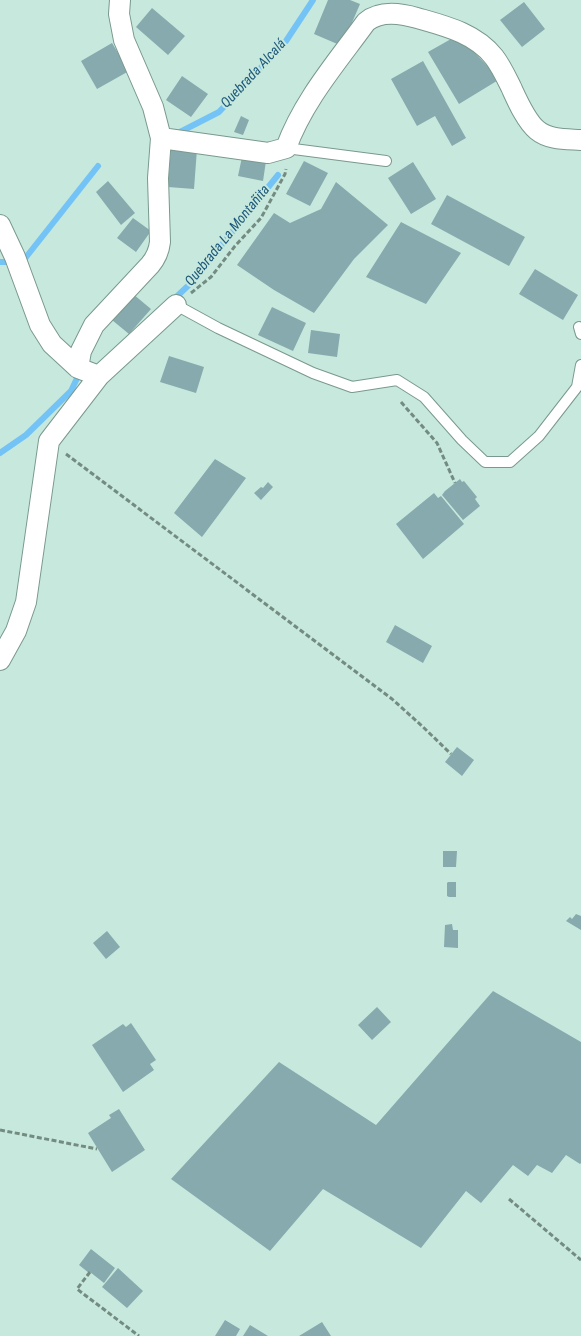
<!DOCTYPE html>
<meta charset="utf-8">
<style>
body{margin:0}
canvas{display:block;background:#c7e8dc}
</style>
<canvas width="581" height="1336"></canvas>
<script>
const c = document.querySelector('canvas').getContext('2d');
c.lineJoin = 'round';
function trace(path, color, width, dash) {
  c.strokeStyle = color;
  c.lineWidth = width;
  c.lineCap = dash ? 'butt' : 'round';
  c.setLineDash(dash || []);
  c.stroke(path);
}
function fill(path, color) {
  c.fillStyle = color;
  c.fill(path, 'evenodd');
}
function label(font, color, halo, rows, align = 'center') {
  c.font = font + ' "Roboto Condensed",sans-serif';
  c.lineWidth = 4;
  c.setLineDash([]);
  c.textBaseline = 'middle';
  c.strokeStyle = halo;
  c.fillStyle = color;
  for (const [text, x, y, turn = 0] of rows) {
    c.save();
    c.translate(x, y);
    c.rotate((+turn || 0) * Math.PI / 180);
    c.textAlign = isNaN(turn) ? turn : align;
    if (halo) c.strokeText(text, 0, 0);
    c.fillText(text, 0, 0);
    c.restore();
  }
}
const stream = new Path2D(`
 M180 132 219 112 286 41 313 0
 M23 261 98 166
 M0 262H12
 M173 300 191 283 278 175
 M0 453 26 435 71 391 80 372`);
const building = new Path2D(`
 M328 0H350L360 4 342 46 314 34Z
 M524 2 545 29 522 47 500 20Z
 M152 8 185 36 168 55 136 27Z
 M451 39 470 48 500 79 459 104 428 52Z
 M112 43 129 71 97 89 81 61Z
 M423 61 466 138 452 146 435 116 417 126 391 79Z
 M182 76 208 94 191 117 166 100Z
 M241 116 249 120 243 135 234 132Z
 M171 147 197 149 194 189 168 187Z
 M242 157 266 161 263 181 238 176Z
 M304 161 328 173 310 206 286 194Z
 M413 162 436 199 411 214 388 178Z
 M108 181 135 213 121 225 96 192Z
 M336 182 388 225 354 259 314 313 274 290 237 265 274 213 290 223 321 209Z
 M447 195 525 237 509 266 431 224Z
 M133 218 151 231 136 252 117 238Z
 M401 222 461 253 426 304 366 277Z
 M535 269 578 295 563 320 519 294Z
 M133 294 151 309 129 334 112 320Z
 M272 307 306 323 293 351 258 335Z
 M311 330 340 334 337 357 308 353Z
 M169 356 204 367 196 393 160 382Z
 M215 459 246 478 202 537 174 513Z
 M460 479 462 482 464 481 477 497 475 499 480 506 463 520 442 495 445 491Z
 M268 482 273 487 261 500 254 493 261 487 263 488Z
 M434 493 438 498 441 496 464 524 423 559 396 524Z
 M395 625 432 646 423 663 386 642Z
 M457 747 474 760 462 776 445 762Z
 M443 851H457L456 867H443Z
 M448 882H456V897H449L447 896V883Z
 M576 914 581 916V930L566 921 570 917 572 919Z
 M452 924 453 930H458V948L444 947 445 925Z
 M107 931 120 947 106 959 93 943Z
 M493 991 581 1042V1163L580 1164 566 1155 552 1173 537 1165 528 1176 513 1165 481 1203 466 1191 421 1248 323 1189 270 1251 171 1179 279 1062 376 1125Z
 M377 1007 391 1022 372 1040 358 1025Z
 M131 1023 156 1060 150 1064 154 1070 123 1092 92 1045 123 1024 126 1027Z
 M119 1109 145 1150 112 1172 88 1133 111 1118 109 1115Z
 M91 1249 115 1268 104 1283 90 1272 89 1273 79 1265Z
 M118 1268 143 1291 127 1308 102 1287Z
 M225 1320 240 1329 236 1336H215Z
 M322 1322 331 1336H299Z
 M250 1325 268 1336H243Z`);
const path = new Path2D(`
 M191 293 211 277 235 246 261 218 285 174 286 169
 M401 402 437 443 455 483
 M66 454 392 699 422 726 451 754
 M0 1130 97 1149
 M509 1199 581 1260
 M90 1272 77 1289 139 1336`);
const lane = new Path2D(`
 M286 148 386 161
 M176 305 218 328 313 373 352 387 397 380 424 397 462 440 485 462H510L539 436 577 387 581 365
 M579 327 581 334`);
const street = new Path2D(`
 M161 138 268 153 286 148C303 101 337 62 366 22 380 10 400 13 417 18 445 26 475 33 494 57 501 66 506 77 511 87 517 100 526 121 537 130 549 140 566 139 581 140
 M0 225 15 257 40 325 52 344 78 368
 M99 376 176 305
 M0 660 16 631 26 602 49 441 99 376 78 368 81 351 94 325 150 265C156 258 159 251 160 242L158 178 161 138 153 107 124 40 119 14 120 0`);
const waterNames = [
 ["Quebrada Alcalá",254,74,-47],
 ["Quebrada La Montañita",228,236,-51]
];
trace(stream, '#74c3f6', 6);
fill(building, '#87aaae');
trace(lane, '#7a998e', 12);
trace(street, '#7a998e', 22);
trace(path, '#748b82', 3, [5, 2.5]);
trace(lane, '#fff', 10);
trace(street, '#fff', 20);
label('italic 14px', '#1e597b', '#c7e8dc', waterNames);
</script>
